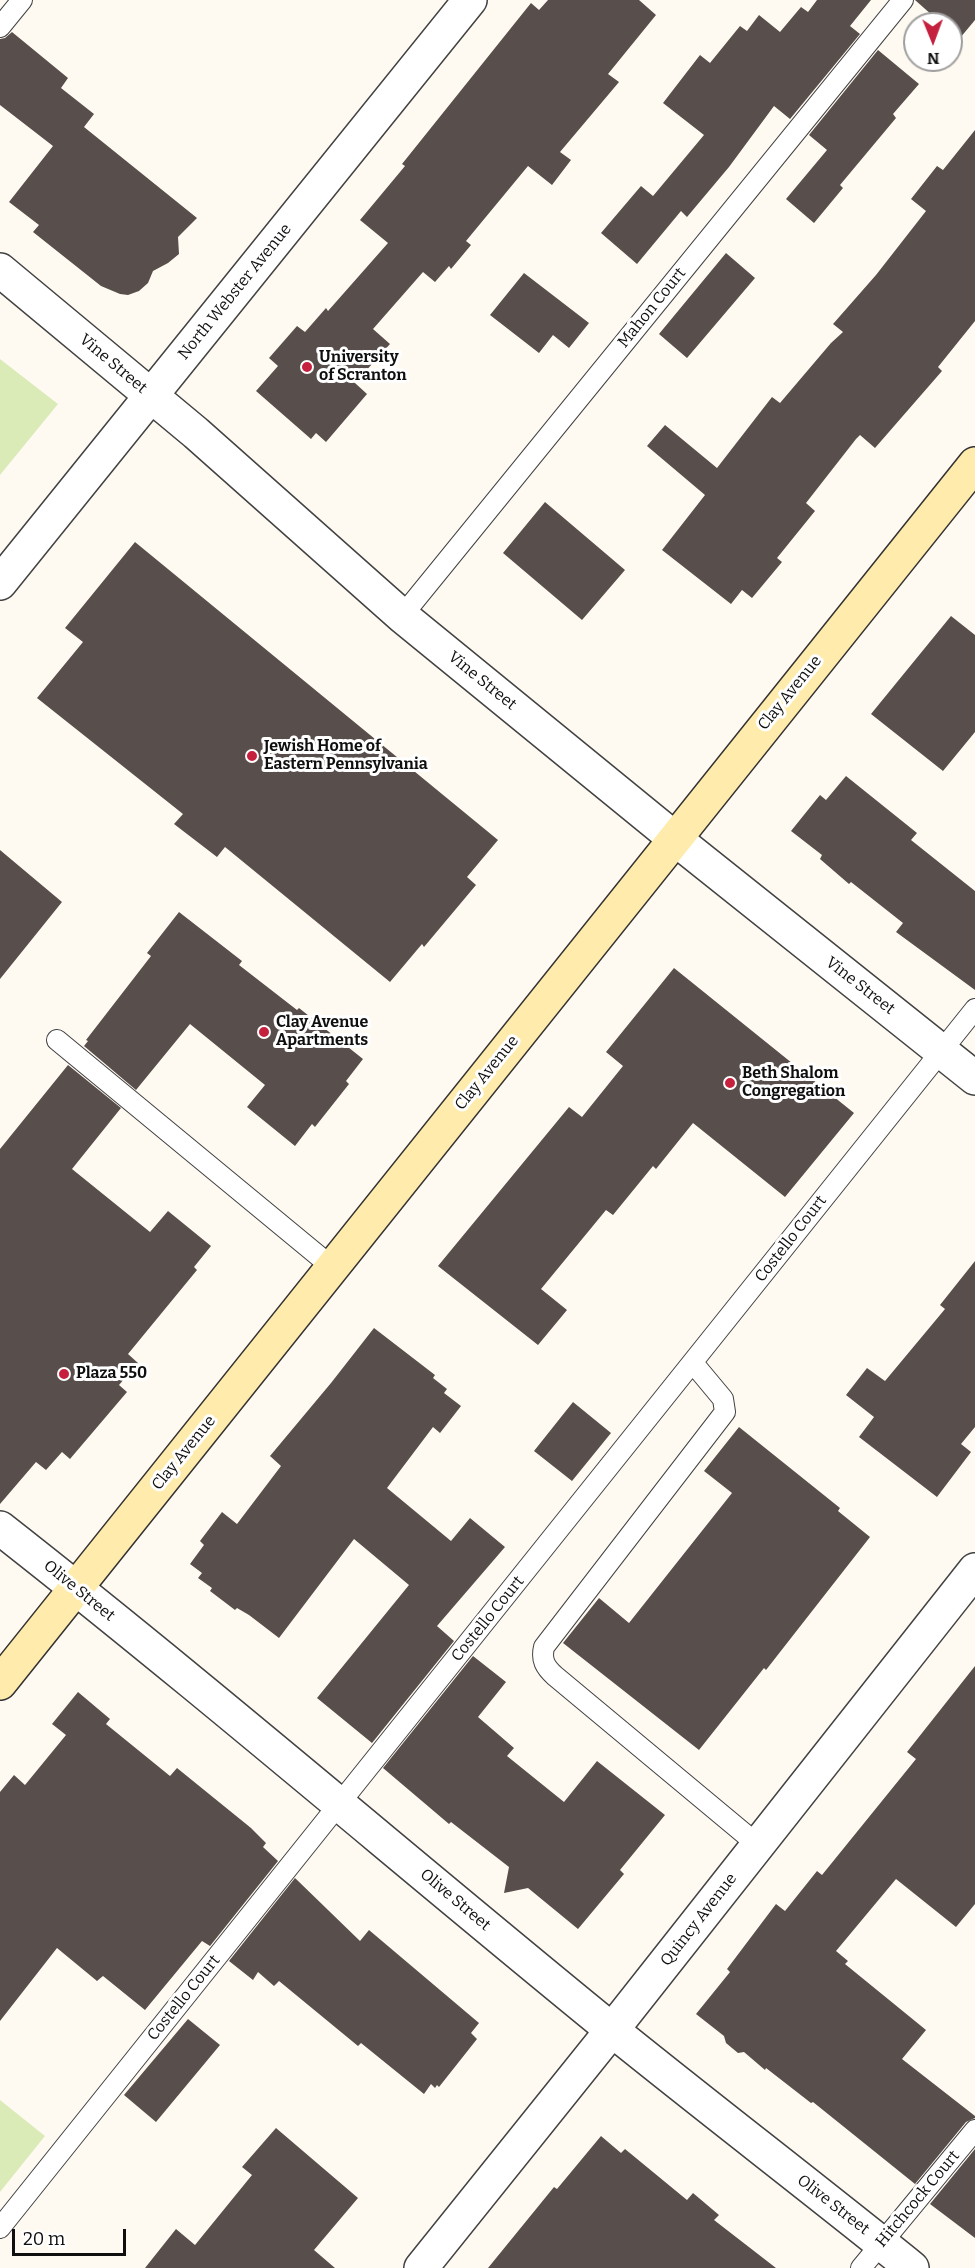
<!DOCTYPE html>
<style>
body{margin:0}
#map{position:relative;width:975px;height:2268px;overflow:hidden;background:#fffaf1;font-family:Bitter,serif}
canvas{display:block}
.north{position:absolute;left:903px;top:12px;width:60px;height:60px;box-sizing:border-box;background:#fff;border:2px solid #9f9f9f;border-radius:50%;rotate:179deg;font-size:16px;font-weight:700;line-height:24px;text-align:center;color:#0f0f0f}
.north::after{content:'';display:block;margin:auto;width:21px;height:27px;background:#c5213e;clip-path:polygon(50% 0,100% 100%,50% 72%,0 100%)}
.scale{position:absolute;left:12px;top:2229px;width:114px;height:27px;box-sizing:border-box;border:3px solid #0f0f0f;border-top:0;padding-left:8px;font-size:18px;line-height:21px;white-space:nowrap;color:#0f0f0f;-webkit-text-stroke:4px #fff;paint-order:stroke}
</style>
<div id="map">
<canvas width="975" height="2268"></canvas>
<div class="north">N</div>
<div class="scale">20 m</div>
</div>
<script>
const c = document.querySelector('canvas').getContext('2d');
c.lineJoin = 'round';
function fill(path, color) {
  c.fillStyle = color;
  c.fill(path, 'evenodd');
}
function trace(path, color, width, dash) {
  c.strokeStyle = color;
  c.lineWidth = width;
  c.lineCap = dash ? 'butt' : 'round';
  c.setLineDash(dash || []);
  c.stroke(path);
}
function label(font, color, halo, rows, align = 'center') {
  c.font = font + ' Bitter,serif';
  c.lineWidth = 6;
  c.setLineDash([]);
  c.textBaseline = 'middle';
  c.strokeStyle = halo;
  c.fillStyle = color;
  for (const [text, x, y, turn = 0] of rows) {
    c.save();
    c.translate(x, y);
    c.rotate((+turn || 0) * Math.PI / 180);
    c.textAlign = isNaN(turn) ? turn : align;
    if (halo) c.strokeText(text, 0, 0);
    c.fillText(text, 0, 0);
    c.restore();
  }
}
const green = new Path2D(`
 M0 359 58 404 0 475Z
 M0 2100 45 2136 0 2192Z`);
const building = new Path2D(`
 M548 0H639L656 15 608 74 619 82 560 152 571 160 552 185 528 166 466 241 471 245 451 269 449 266 435 282 423 272 373 329 390 344 355 383 367 394 326 442 316 433 311 439 256 391 278 366 269 358 297 326 305 332 326 308 328 311 388 243 360 220 405 166 402 164 531 3 539 10Z
 M817 0H871L850 26 860 34 790 119 774 106 729 167 687 217 681 211 637 264 601 233 641 186 653 196 704 135 663 103 700 55 710 63 740 26 747 31 759 15 780 32 801 7 808 12Z
 M915 0H975V20L960 38 951 31V24H942Z
 M12 32 68 78 61 88 94 114 84 127 197 218 178 237 179 254 168 263 153 271 148 283 139 291 128 295 120 294 101 286 33 232 39 225 9 202 53 146 0 105V39L5 38Z
 M878 50 919 84 893 114 896 118 840 185 843 188 814 223 786 199 827 150 809 135Z
 M975 130V321L938 367 942 371 875 448 860 435 856 439 806 503 815 511 777 558 782 562 752 598 742 590 731 604 662 550 705 495 647 446 665 425 717 468 772 397 780 403 831 343 843 332 833 324 876 275 926 211 911 199 937 166 943 170Z
 M726 253 755 278 687 358 659 334Z
 M524 273 589 323 569 348 553 335 539 353 490 315Z
 M545 502 625 570 582 620 503 553Z
 M135 542 498 840 467 877 476 885 424 947 422 944 390 982 225 847 217 857 174 824 183 814 37 698 83 642 65 628Z
 M951 616 975 635V732L943 771 871 714Z
 M846 776 917 833 911 840 975 891V990L896 932 903 923 851 882 849 884 820 859 822 855 791 831 820 795 826 800Z
 M0 850 62 902 0 979Z
 M179 912 242 961 239 965 297 1010 299 1008 363 1059 346 1081 349 1084 315 1127 312 1124 295 1146 247 1107 265 1085 190 1024 136 1090 84 1046 88 1041 86 1040 151 956 147 953Z
 M674 968 854 1113 785 1197 693 1123 656 1169 653 1166 613 1215 606 1210 541 1289 567 1310 538 1345 438 1266 569 1107 582 1117 623 1066 606 1052Z
 M68 1065 121 1108 72 1169 150 1232 168 1211 211 1246 194 1267 197 1270 128 1354 138 1363 119 1385 127 1392 70 1459 62 1452 46 1470 36 1462 0 1504V1149Z
 M975 1261V1427L961 1444 971 1452 937 1497 859 1437 874 1417 846 1395 867 1368 885 1381 945 1309 940 1305Z
 M374 1328 435 1375 433 1378 447 1389 444 1393 461 1406 440 1433 433 1427 387 1488 451 1541 470 1518 505 1547 437 1626 454 1641 372 1743 317 1698 409 1585 354 1539 279 1638 249 1615 237 1608 235 1610 210 1591 212 1588 198 1578 202 1573 190 1564 204 1545 200 1541 222 1512 237 1524 281 1466 270 1456 331 1383Z
 M573 1402 611 1433 572 1481 534 1451Z
 M739 1427 840 1508 838 1511 870 1537 766 1670 764 1668 699 1750 563 1643 599 1598 629 1623 732 1493 704 1471Z
 M473 1656 506 1682 478 1717 514 1748 507 1756 564 1802 597 1761 665 1815 620 1870 624 1874 578 1929 528 1888 504 1893 509 1867 451 1822 449 1824 383 1768Z
 M975 1666V1904L956 1927 896 1879 836 1951 848 1961 845 1964 926 2030 902 2059 975 2116V2118L966 2122 915 2184 813 2102 811 2103 766 2068 765 2070 744 2052 738 2053 726 2043 724 2036 696 2014 730 1972 727 1969 776 1904 785 1911 817 1871 822 1875 916 1759 907 1752Z
 M78 1692 110 1719 106 1724 170 1776 177 1768 251 1828 266 1843 263 1847 278 1861 210 1946 202 1941 145 2010 103 1976 97 1981 57 1948 0 2021V1792L14 1775 25 1785 66 1735 52 1724Z
 M295 1878 360 1941 369 1930 479 2023 471 2033 477 2039 439 2087 437 2085 435 2088 431 2084 424 2094 361 2043 358 2046 279 1981 274 1986 258 1972 253 1980 229 1961Z
 M188 2019 220 2045 156 2122 124 2095Z
 M276 2128 358 2198 314 2250 335 2268H145L176 2229 195 2245 252 2175 242 2167Z
 M601 2136 621 2153 625 2149 687 2200 693 2193 719 2215 714 2220 776 2268H488L554 2187 557 2189Z
 M975 2149V2238L930 2204Z`);
const service = new Path2D(`
 M0 27 22 0
 M402 616 903 0
 M57 1040 332 1267
 M693 1363 723 1399 725 1412 544 1647C541 1660 545 1667 555 1676L758 1845
 M0 2228 975 1009
 M861 2268 975 2130`);
const minor = new Path2D(`
 M0 270 196 433 402 616 674 838 975 1078
 M0 583 470 0
 M0 1528C208 1691 407 1863 612 2030 711 2110 813 2188 912 2268
 M421 2268 612 2030 975 1570`);
const secondary = new Path2D(`
 M0 1683 975 464`);
const markers = [
 [307,367,6,"#c5213e"],
 [252,756,6,"#c5213e"],
 [264,1032,6,"#c5213e"],
 [730,1083,6,"#c5213e"],
 [64,1374,6,"#c5213e"]
];
const streetNames = [
 ["North Webster Avenue",235,292,-51],
 ["Mahon Court",652,308,-51],
 ["Vine Street",113,364,40],
 ["Vine Street",482,681,39],
 ["Clay Avenue",790,693,-51],
 ["Vine Street",860,986,38],
 ["Clay Avenue",487,1073,-51],
 ["Costello Court",791,1239,-52],
 ["Clay Avenue",184,1453,-51],
 ["Olive Street",79,1591,39],
 ["Costello Court",488,1619,-51],
 ["Olive Street",455,1900,40],
 ["Quincy Avenue",699,1920,-52],
 ["Costello Court",184,1998,-51],
 ["Hitchcock Court",918,2199,-50],
 ["Olive Street",833,2205,38]
];
const poiNames = [
 ["University",319,358],
 ["of Scranton",319,376],
 ["Jewish Home of",264,747],
 ["Eastern Pennsylvania",264,765],
 ["Clay Avenue",276,1023],
 ["Apartments",276,1041],
 ["Beth Shalom",742,1074],
 ["Congregation",742,1092],
 ["Plaza 550",76,1374]
];
fill(green, '#daebb8');
fill(building, '#584e4b');
trace(service, '#424242', 22);
trace(minor, '#424242', 36);
trace(secondary, '#313131', 36);
trace(service, '#fff', 20);
trace(minor, '#fff', 33);
trace(secondary, '#ffebac', 33);
for (const [x, y, r, color] of markers) {
  const dot = new Path2D();
  dot.arc(x, y, r, 0, 2 * Math.PI);
  c.fillStyle = color;
  c.fill(dot);
  trace(dot, '#fff', 2);
}
label('16px', '#0f0f0f', '#fff', streetNames);
label('bold 16px', '#0f0f0f', '#fff', poiNames, 'left');
</script>
